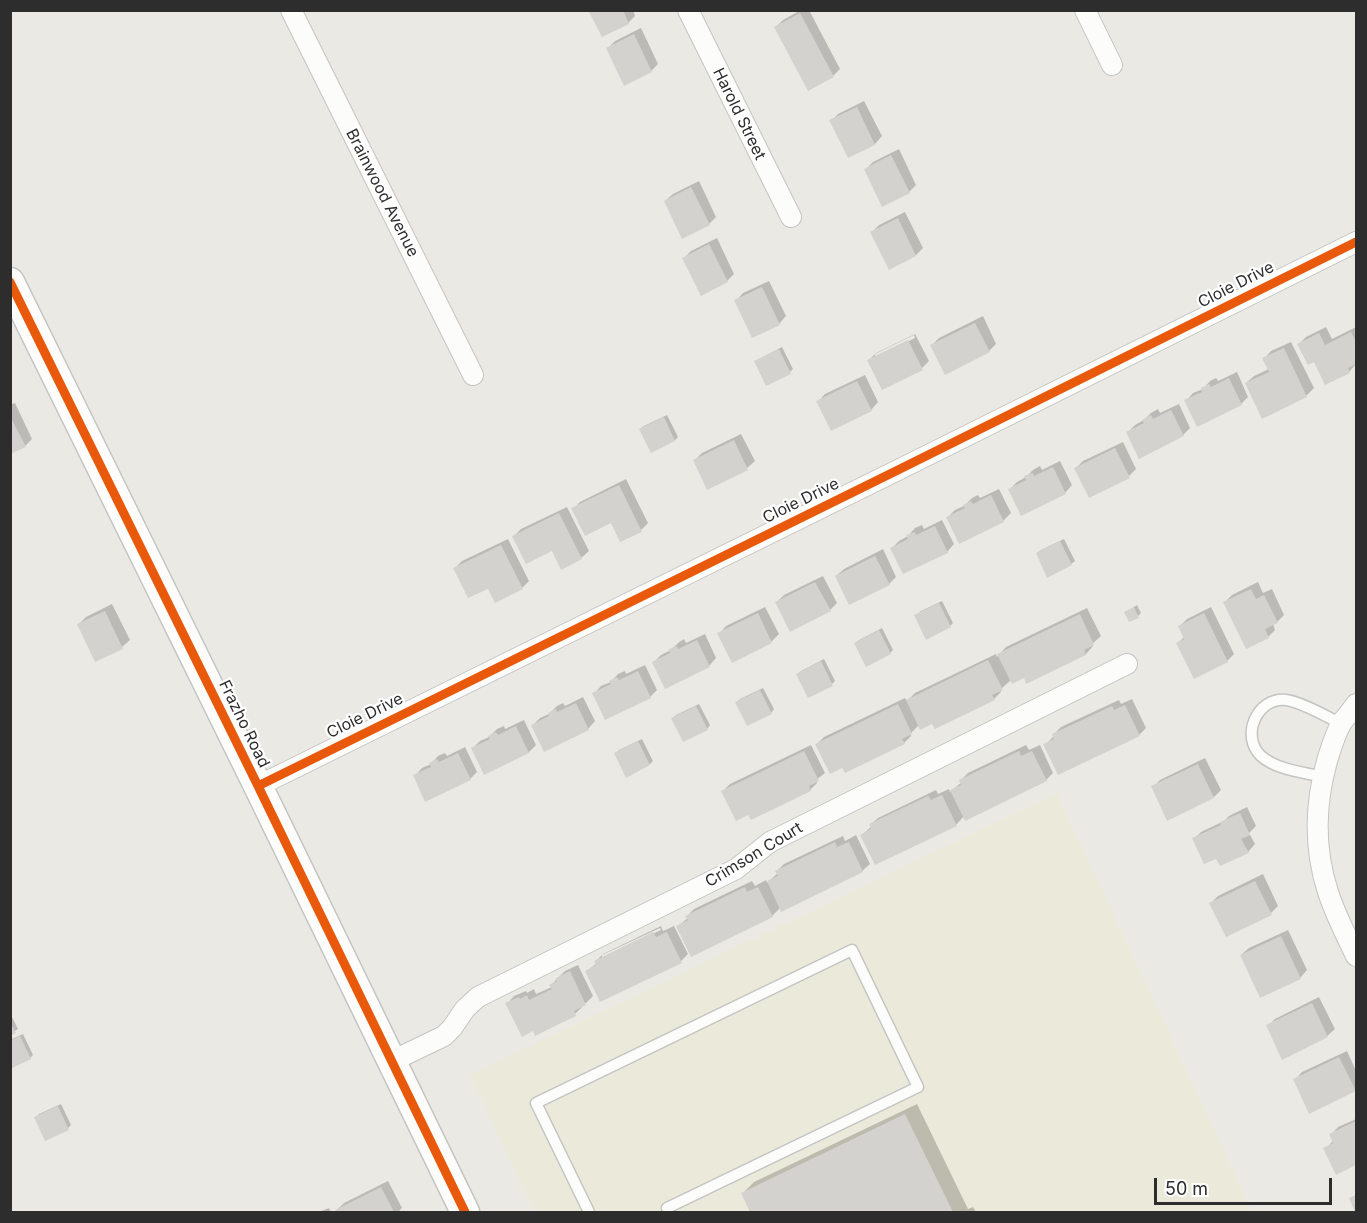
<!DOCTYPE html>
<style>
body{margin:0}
#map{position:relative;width:1367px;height:1223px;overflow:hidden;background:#eae9e4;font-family:Inter,sans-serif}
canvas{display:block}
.frame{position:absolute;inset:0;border:12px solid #2d2d2d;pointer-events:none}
.scale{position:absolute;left:1154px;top:1178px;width:178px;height:27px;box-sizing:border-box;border:3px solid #2d2d2d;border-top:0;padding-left:8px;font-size:18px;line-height:21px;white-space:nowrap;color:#2d2d2d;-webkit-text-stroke:4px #fff;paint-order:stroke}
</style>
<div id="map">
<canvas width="1367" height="1223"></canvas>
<div class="frame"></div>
<div class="scale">50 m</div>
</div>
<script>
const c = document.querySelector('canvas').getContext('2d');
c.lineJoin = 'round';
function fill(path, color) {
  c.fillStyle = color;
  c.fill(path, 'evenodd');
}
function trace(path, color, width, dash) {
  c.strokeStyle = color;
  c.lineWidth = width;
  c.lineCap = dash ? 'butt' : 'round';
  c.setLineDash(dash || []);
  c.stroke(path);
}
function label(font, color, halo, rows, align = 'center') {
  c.font = font + ' Inter,sans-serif';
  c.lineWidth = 4.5;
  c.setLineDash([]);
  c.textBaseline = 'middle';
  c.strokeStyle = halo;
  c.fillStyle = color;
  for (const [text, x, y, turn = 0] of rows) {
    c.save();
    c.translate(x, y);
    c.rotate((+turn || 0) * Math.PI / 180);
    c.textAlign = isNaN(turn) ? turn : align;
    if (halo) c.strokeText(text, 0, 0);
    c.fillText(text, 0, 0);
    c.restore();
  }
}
const education = new Path2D(`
 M1057 793 1253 1212H534L470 1075Z`);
const shadow = new Path2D(`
 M590 10H633L635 16 628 23Z
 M801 10H809L840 69 833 76 776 27 783 20Z
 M641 28 658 64 651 71 608 48 615 41Z
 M864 101 882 136 875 144 848 156 831 121 838 114Z
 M899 149 916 185 909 192 866 169 873 162Z
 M699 181 716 217 709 224 665 201 673 194Z
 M905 212 923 248 916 255 889 268 872 232 879 225Z
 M717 238 734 274 727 281 684 258 691 251Z
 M769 281 786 316 779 324 736 301 743 293Z
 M983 316 996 344 989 351 932 345 939 338Z
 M1326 327 1332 339 1356 327V364L1349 372 1314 360 1299 344 1306 337Z
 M915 334 929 361 922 368 869 360 876 353ZM914 335 915 338 875 358V354Z
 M1291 342 1314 388 1307 395 1263 417 1246 383 1254 376 1269 369 1264 359 1271 351Z
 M782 347 793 369 790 372 759 359Z
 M1237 372 1248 397 1241 404 1186 401 1193 393 1203 389 1210 381 1216 378 1218 381Z
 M865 375 878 402 871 410 818 402 825 394Z
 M15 403 32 439 25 446 10 453V405Z
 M1179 404 1190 428 1183 435 1128 432 1135 425 1144 420 1151 413 1158 409 1160 413Z
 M667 415 678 437 675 440 652 451 640 429 644 426Z
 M741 434 755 461 747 468 708 488 694 461 702 453Z
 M1123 442 1136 469 1129 476 1076 468 1083 461Z
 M1060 461 1072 485 1065 493 1010 489 1017 482 1026 477 1033 470 1040 466 1042 470Z
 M626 479 648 523 641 530 573 509 580 502Z
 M999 489 1011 513 1003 521 960 542 948 517 955 510 964 506 972 498 978 495 980 498Z
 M567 507 589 551 581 558 514 536 521 529Z
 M942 520 954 544 947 552 892 548 899 541 908 536 915 528 922 525 924 529Z
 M508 539 529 581 522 588 489 587 455 568 462 561Z
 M1064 539 1075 561 1071 564 1037 553 1041 550Z
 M883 549 896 577 889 584 836 576 844 569Z
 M823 576 837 603 830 610 777 602 784 595Z
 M1258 582 1263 593 1272 589 1284 615 1277 622 1273 624 1275 630 1268 637 1225 602 1232 595Z
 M942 601 953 623 950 626 919 612Z
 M112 604 130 640 122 647 96 660 79 624 86 617Z
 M1137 605 1141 613 1138 616 1126 612Z
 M765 607 779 634 772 641 733 661 719 634 726 626Z
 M1211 607 1234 654 1227 661 1178 643 1185 636 1180 626 1187 619Z
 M1087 608 1101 636 1092 644 1093 646 1086 654 1027 682 1025 676 1011 680 1000 690 1001 692 994 699 933 722 919 725 910 734 911 736 904 743 843 766 817 744 824 737 905 698 907 701 915 693 996 654 997 657 1006 647Z
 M882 628 893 650 890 653 856 643 859 640Z
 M705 634 716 658 709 666 654 662 661 655 671 650 678 643 684 639 686 643Z
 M824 659 835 681 832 684 797 674 801 671Z
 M645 665 657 690 650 697 594 694 601 686 611 682 618 674 625 671 626 674Z
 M763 688 774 709 771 713 737 702 740 699Z
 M583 697 595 721 588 729 533 725 540 718 549 714 557 706 563 703 565 706Z
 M1132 699 1146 728 1139 735 1045 745 1054 736 1053 735 1061 727 1119 700 1121 704Z
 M699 704 710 725 707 729 673 718 676 715Z
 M524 720 536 745 529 752 485 773 473 748 480 741 489 737 497 729 504 726 505 729Z
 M642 739 653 761 650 764 626 776 616 754 619 750Z
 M811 745 825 773 816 780 817 783 810 790 723 791 730 784Z
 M1026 745 1029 750 1040 745 1053 773 1046 780 964 816 956 825 862 835 871 827 870 825 878 818 936 790 938 794 949 789 950 792 962 782 961 780 968 773Z
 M465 747 477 772 470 779 415 776 422 768 431 764 438 756 445 753 447 756Z
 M1205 758 1221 790 1214 797 1153 787 1160 780Z
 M1247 807 1256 826 1249 833 1255 844 1248 852 1217 857 1194 839 1201 832 1224 821 1229 816Z
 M856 835 870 864 862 871 781 907 772 916 678 926 688 918 687 916 694 909 752 881 755 886 766 880 767 883 778 873 777 871 784 864 843 836 845 841Z
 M1263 874 1278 906 1271 913 1211 903 1218 896Z
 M661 926 663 931 674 926 688 954 681 961 587 971 597 963 596 961 603 954ZM660 928 661 930 602 958V955Z
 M1288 930 1307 970 1300 978 1241 955 1249 948Z
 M578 965 593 996 586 1003 581 1006 582 1007 575 1014 533 1029 507 1004 514 996 526 991 527 993 534 989 536 994 552 987 551 985 565 971Z
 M1319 997 1335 1029 1327 1036 1268 1026 1275 1019Z
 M10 1013 18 1029 10 1034Z
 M23 1034 33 1055 30 1058 10 1068V1040Z
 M1347 1051 1356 1071V1089L1355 1090 1295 1080 1302 1072Z
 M61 1104 71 1125 68 1128 36 1118 39 1114Z
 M917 1104 968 1209 973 1207 976 1212H752L743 1193 754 1182Z
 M1356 1119V1163L1336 1173 1325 1149 1334 1140 1331 1135 1338 1127Z
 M388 1181 402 1208 398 1212H339L337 1210 344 1203Z
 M329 1208 331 1212H319Z`);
const building = new Path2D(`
 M588 10H623L629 24 602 37Z
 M800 13 834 77 808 91 774 27Z
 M634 34 652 72 624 86 606 48Z
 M857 107 875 145 848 158 829 120Z
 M891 155 910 193 882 207 864 169Z
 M691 187 710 225 682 239 664 201Z
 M898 218 916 256 889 270 870 232Z
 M709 244 728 282 701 296 682 258Z
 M762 287 780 325 752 338 734 300Z
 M975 323 990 352 945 375 930 345Z
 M1351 332 1356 342V364L1348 368 1350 373 1325 385 1314 362 1308 365 1297 344 1319 333 1325 345Z
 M908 340 923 370 882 390 867 360Z
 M1284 348 1307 397 1262 419 1245 383 1269 372 1262 358Z
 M779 349 791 374 766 386 754 361Z
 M1229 378 1242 405 1197 427 1184 400 1202 392 1201 388 1209 384 1211 387Z
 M857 381 872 411 831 431 816 401Z
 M1171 410 1184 436 1139 459 1126 432 1144 423 1142 420 1151 415 1153 419Z
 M10 416 26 447 10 454Z
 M664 417 675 441 651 453 639 429Z
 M734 440 748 470 707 490 693 460Z
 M1115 448 1130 478 1089 498 1074 468Z
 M1053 467 1066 494 1021 516 1008 489 1026 480 1024 476 1033 473 1034 476Z
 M619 485 642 532 620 542 611 523 585 536 571 508Z
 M991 495 1004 522 959 544 946 517 965 508 963 505 971 501 973 504Z
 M559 513 582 559 561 570 552 551 526 564 512 536Z
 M935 526 948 553 903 574 890 548 908 539 906 535 915 532 916 535Z
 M1060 541 1072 565 1047 578 1036 553Z
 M501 545 523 589 495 603 488 589 468 598 453 568Z
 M875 556 890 585 849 605 835 576Z
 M815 582 831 611 790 632 775 602Z
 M1251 589 1256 599 1264 595 1278 623 1265 629 1269 638 1246 649 1223 602Z
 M939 603 951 627 926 640 914 615Z
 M1134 607 1139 618 1129 622 1124 612Z
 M105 611 123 649 95 662 77 624Z
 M758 613 772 643 732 663 717 633Z
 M1204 613 1228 662 1194 679 1176 643 1184 639 1178 626Z
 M1080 614 1094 645 1084 650 1086 655 1026 684 1024 678 1012 684 997 654Z
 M879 630 891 654 866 667 854 643Z
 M697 640 710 667 665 689 652 662 670 653 669 649 677 646 678 649Z
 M988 660 1003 690 992 695 995 700 935 729 932 724 920 730 906 700Z
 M821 661 833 686 808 698 796 674Z
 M638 671 651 698 605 720 592 693 611 684 609 681 617 677 619 680Z
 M760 690 772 714 747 726 735 702Z
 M576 703 589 730 544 752 531 725 549 716 548 713 556 709 557 712Z
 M898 704 912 734 902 739 905 744 845 773 842 768 830 774 815 744Z
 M1125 705 1140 736 1058 775 1043 744 1054 739 1052 734 1112 706 1114 710Z
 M696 706 708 730 683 742 671 718Z
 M516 726 529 753 484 775 471 748 490 739 488 736 496 732 498 735Z
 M638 741 650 765 626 778 614 753Z
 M804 751 819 781 809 786 811 791 751 820 748 815 736 821 721 791Z
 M1019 751 1021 756 1032 751 1047 781 965 821 950 790 961 785 959 780Z
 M458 753 471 780 425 802 413 775 431 767 429 763 437 759 439 762Z
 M1198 764 1214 798 1167 821 1151 786Z
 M942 795 957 826 875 865 860 835 871 829 869 824 928 796 931 800Z
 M1240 813 1250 835 1241 839 1249 853 1220 866 1216 859 1204 864 1192 838 1221 825 1220 822Z
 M835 842 837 847 849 842 863 872 781 912 767 881 778 876 775 871Z
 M1255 881 1272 915 1226 937 1209 903Z
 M745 887 747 892 758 887 773 917 691 957 676 926 688 920 685 916Z
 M653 932 656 937 667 932 682 963 600 1002 585 971 596 965 594 961Z
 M1281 936 1301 979 1260 998 1240 955Z
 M570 971 586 1005 574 1011 576 1016 555 1026 535 1036 533 1031 522 1037 505 1003 519 997 520 999 527 995 529 1000 552 989 549 985 557 981 556 978Z
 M1312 1003 1328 1037 1282 1060 1266 1025Z
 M10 1022 16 1033 10 1036Z
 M20 1036 31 1059 10 1069V1041Z
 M1339 1057 1356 1091 1309 1114 1293 1079Z
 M58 1106 69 1130 45 1141 34 1117Z
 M905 1114 953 1212H750L741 1193Z
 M1356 1121V1165L1336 1175 1323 1148 1333 1143 1329 1134Z
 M381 1187 394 1212H337L335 1210Z
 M1356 1195V1212H1355L1349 1198Z`);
const lane = new Path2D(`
 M1322 777C1303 772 1277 770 1261 756 1240 736 1257 697 1286 700 1302 702 1327 717 1342 724
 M589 1212 536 1103 852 950 918 1087 667 1208`);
const street = new Path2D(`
 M291 10 473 375
 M688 10 791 217
 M1085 10 1112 65
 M1356 704C1352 710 1347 716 1342 722 1335 734 1331 748 1327 761 1315 804 1314 849 1328 892 1335 914 1346 935 1356 956
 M258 786 902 468 1356 242
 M392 1061 444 1036 452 1028 465 1009 478 997 736 869 770 842 1127 664`);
const secondary = new Path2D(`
 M10 282 258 786 465 1212`);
const cycleway = new Path2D(`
 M10 282 258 786 465 1212
 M258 786 902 468 1356 242`);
const streetNames = [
 ["Harold Street",739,114,64],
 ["Brainwood Avenue",382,193,63],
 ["Cloie Drive",1236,285,-27],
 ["Cloie Drive",801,501,-26],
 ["Cloie Drive",365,716,-26],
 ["Frazho Road",244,724,64],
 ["Crimson Court",754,855,-31]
];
fill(education, '#ebeada');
fill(shadow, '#0003');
fill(building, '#d3d2cf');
trace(lane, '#c4c4c3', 13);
trace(street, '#c4c4c3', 22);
trace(secondary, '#c4c4c3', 31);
trace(lane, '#fcfcfb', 10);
trace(street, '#fcfcfb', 20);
trace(secondary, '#fcfcfb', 28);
trace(cycleway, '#e8590c', 9);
label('16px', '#2d2d2d', '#fff', streetNames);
</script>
